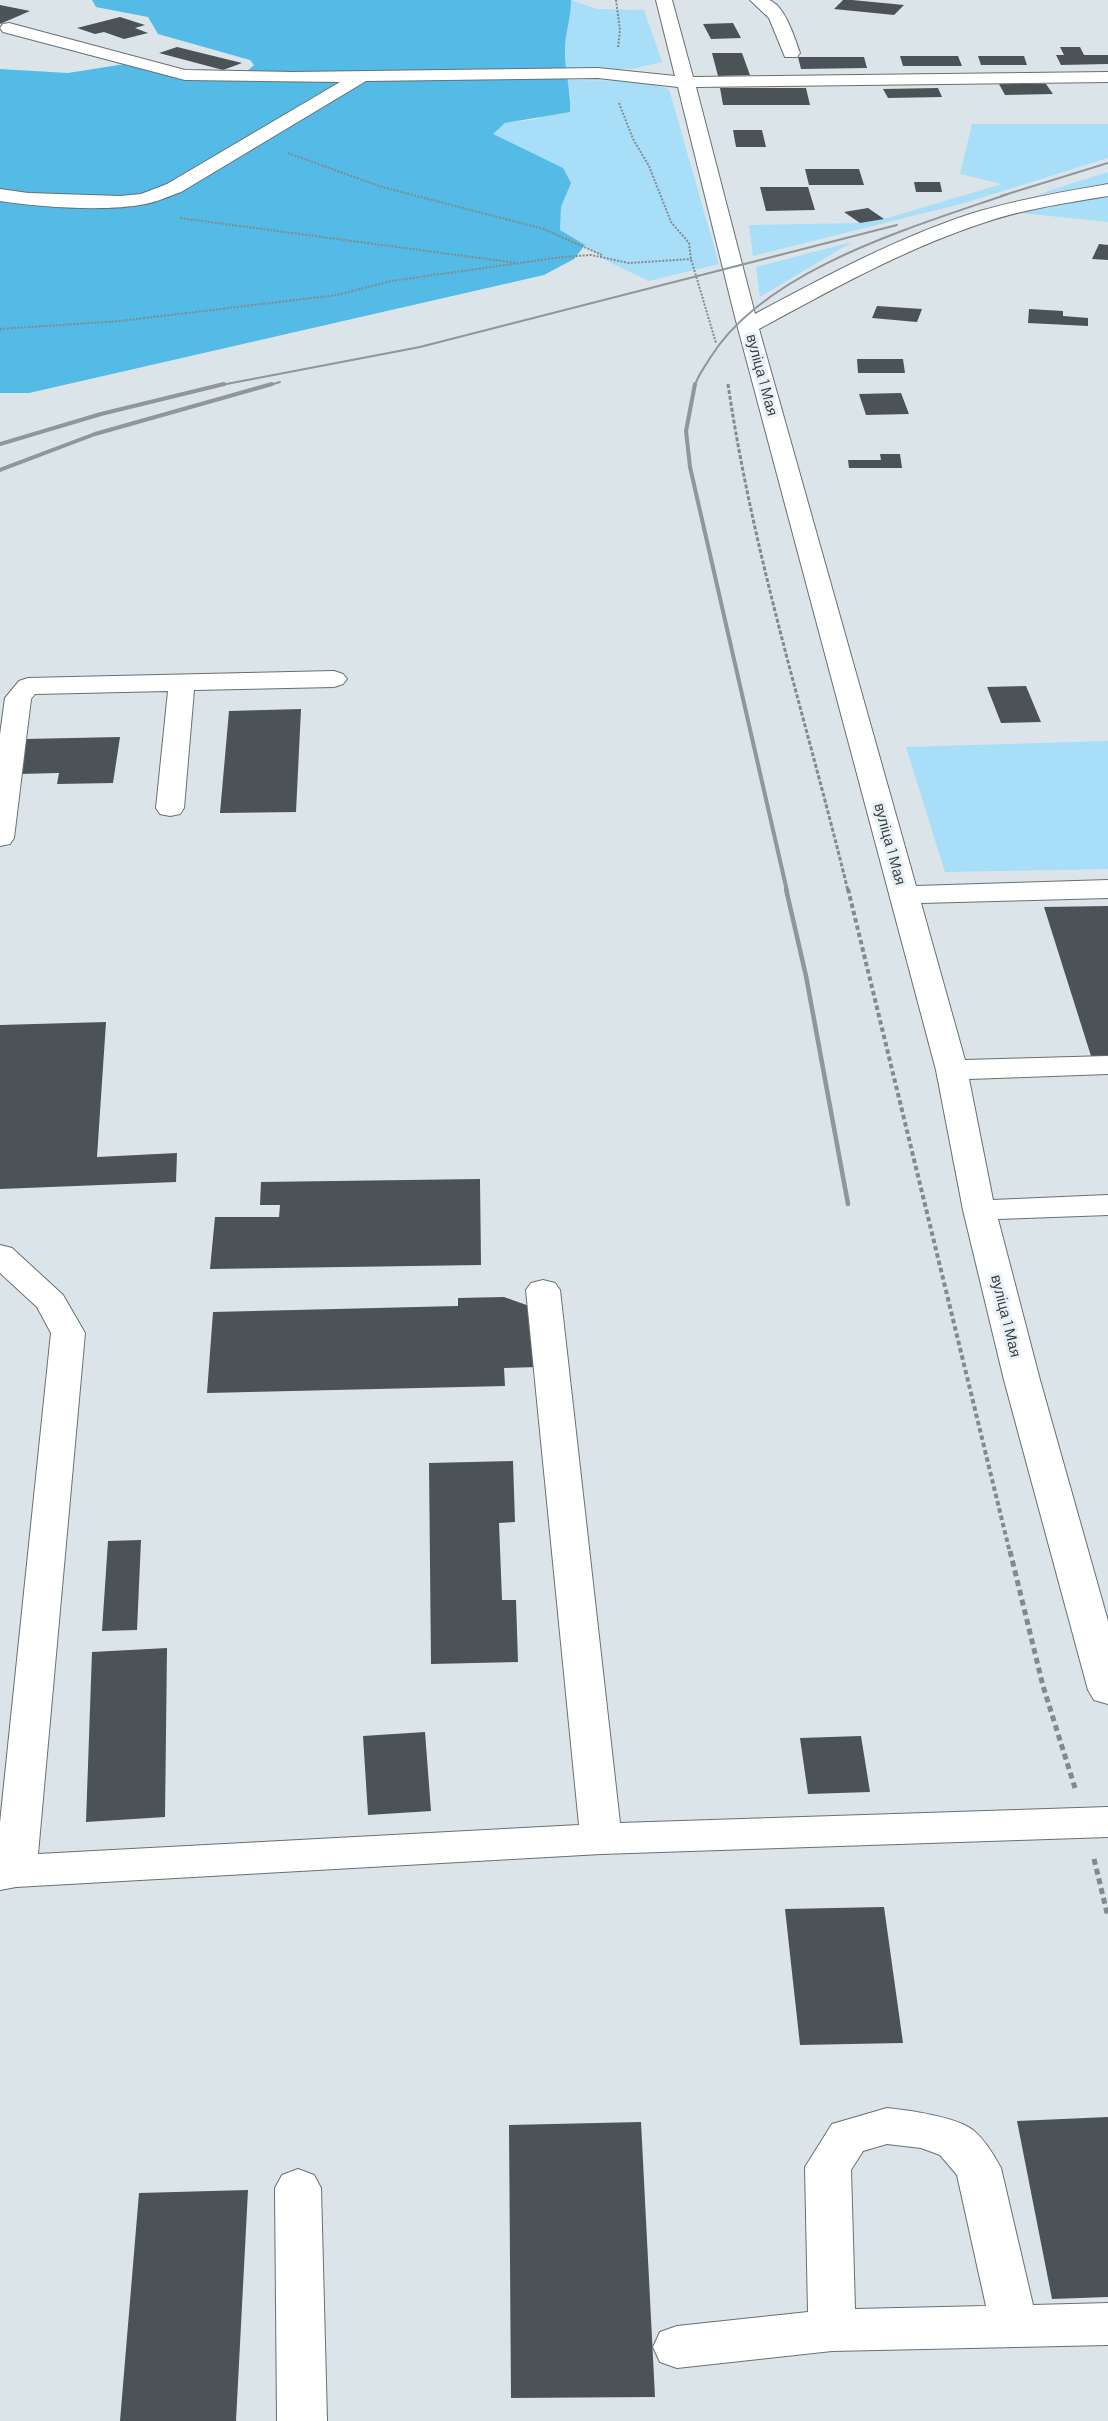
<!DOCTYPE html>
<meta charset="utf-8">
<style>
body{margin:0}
canvas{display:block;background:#dbe4e9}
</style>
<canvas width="1108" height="2421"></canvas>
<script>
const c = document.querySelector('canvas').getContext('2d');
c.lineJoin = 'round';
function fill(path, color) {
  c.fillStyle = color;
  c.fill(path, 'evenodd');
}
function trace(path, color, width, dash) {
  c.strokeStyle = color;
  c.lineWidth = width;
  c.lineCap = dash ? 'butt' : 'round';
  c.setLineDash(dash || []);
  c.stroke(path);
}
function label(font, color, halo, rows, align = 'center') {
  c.font = font + ' Barlow,sans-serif';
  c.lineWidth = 6;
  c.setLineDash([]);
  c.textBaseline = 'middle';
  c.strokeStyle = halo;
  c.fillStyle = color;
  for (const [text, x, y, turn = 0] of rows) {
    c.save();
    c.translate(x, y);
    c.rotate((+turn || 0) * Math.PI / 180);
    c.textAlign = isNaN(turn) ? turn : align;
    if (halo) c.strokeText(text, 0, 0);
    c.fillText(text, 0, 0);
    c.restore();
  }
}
const green = new Path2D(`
 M571 0 597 9 644 10 662 62 632 69H566L565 45Z
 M567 80 640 81 669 89 719 264 649 281 611 263 560 230 561 207 571 183 493 134 505 123 537 119 571 98Z
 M972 124H1108V158L968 202 753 256 749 225 860 223 884 219 1002 184 960 174Z
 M1108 172V184L1036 195Z
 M1108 193V222L1021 213Z
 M852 242 760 297 756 267Z
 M1108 741V869L945 872 906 747Z`);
const forest = new Path2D(`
 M92 0H571C571 16 566 31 565 46 564 69 571 90 570 112L505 123 493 134 563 168 571 183 561 207 560 230 585 245 574 259 544 275 29 393H0V69L68 73 131 63 179 70 245 73 254 65 250 60 158 34 148 17 96 7Z`);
const building = new Path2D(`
 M843 0H852L904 5 894 15 834 9Z
 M0 5 30 11 0 24Z
 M120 17 145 25 135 28 148 33 124 39 104 32 95 34 77 28Z
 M733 23 741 38 711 39 703 24Z
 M177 47 242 63 223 70 159 53Z
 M1060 47H1080L1084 55H1108V64L1061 65 1056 55H1064Z
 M712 53H742L750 75 718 76Z
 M900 56H958L962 66H903Z
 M978 56H1024L1027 65H981Z
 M798 57H864L867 68 801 69Z
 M999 84H1046L1053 94 1005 95Z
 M720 88H806L810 105H723Z
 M938 88 942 97 888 98 883 89Z
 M733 130H762L766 147H736Z
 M805 169H859L864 185H809Z
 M914 182H940L942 192H916Z
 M760 187H808L815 210 766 211Z
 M868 208 884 219 860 223 844 212Z
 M1099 244 1108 245V260L1092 259Z
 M877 306 922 309 917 322 872 318Z
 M1029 309 1063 311V316L1088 318V326L1028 323Z
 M857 359H903L905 373H858Z
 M901 393 909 414 866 415 859 394Z
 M880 454H900L902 468H849L848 460H881Z
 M1026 686 1041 722 1001 723 987 687Z
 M301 709 296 812 220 813 229 711Z
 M120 737 113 783 57 784 59 773 17 774 24 739Z
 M1108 906V1056H1091L1044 907Z
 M106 1022 97 1157 177 1153 176 1182 0 1189V1025Z
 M480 1179 481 1265 210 1269 215 1217H279L280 1205H260L261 1182Z
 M504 1297 535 1308 538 1367 504 1368 505 1386 207 1393 213 1312 458 1306V1298Z
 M513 1461 515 1522 499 1523 502 1600H516L518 1662 431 1664 429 1463Z
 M141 1540 137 1630 102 1631 108 1541Z
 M167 1648 165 1817 86 1822 92 1652Z
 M425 1732 431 1811 368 1815 363 1736Z
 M861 1736 870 1792 808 1794 800 1738Z
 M884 1907 903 2043 800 2045 785 1909Z
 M1108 2117V2297L1052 2299 1017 2121Z
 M641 2122 655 2397 511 2398 509 2125Z
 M248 2190 236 2421H120L139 2193Z`);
const pathFar3 = new Path2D(`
 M616 0 620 30 618 48
 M619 103 633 139 649 166 671 222 689 243 691 259 716 343
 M288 153 382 187 544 229 602 255
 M180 218 517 263
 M0 329 120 321 337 295 391 281 563 257 591 255 629 263 691 259`);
const pathFar2 = new Path2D(`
 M728 384C753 556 807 722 848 891`);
const pathFar1 = new Path2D(`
 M848 889 1010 1553`);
const path = new Path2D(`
 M1010 1551 1043 1686 1075 1788
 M1094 1859 1108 1917`);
const minor = new Path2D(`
 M656 0H672L693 77 1108 72V82L696 87 755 314C824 277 895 239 970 214 1015 200 1062 192 1108 184V196C1066 203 1023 209 983 223 904 249 831 290 759 329L916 886 1108 880V898L921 903 965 1060 1108 1056V1074L969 1079 993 1200 1108 1195V1215L998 1219 1040 1380 1108 1621V1704L1094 1700 1088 1690 1004 1380 963 1210 936 1070 735 317 678 87 598 78 366 81 181 192C169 196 157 202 145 204 106 212 40 207 0 201V189L28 193 120 196 141 194 167 184 340 82 185 80 3 32 0 28 3 24 9 23 185 70 294 72 598 68 675 76Z
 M750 0C755 0 764 0 769 0 785 5 795 39 800 53L797 57H785L769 18Z
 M334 671 343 674 347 679 343 684 334 687 194 690 184 808 180 814 170 816 160 814 156 808 168 691 35 694 31 699 14 838 10 844 0 846V735L5 698 19 681 28 678Z
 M0 1245 12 1248 63 1295 85 1333 38 1854 579 1825 526 1290 531 1283 543 1280 555 1283 560 1290 620 1823 1108 1807V1837L601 1854 16 1887 0 1890V1823L51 1333 37 1307 0 1273Z
 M887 2108C908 2110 957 2117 973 2130 985 2140 994 2155 1001 2168L1033 2305 1108 2303V2345L832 2351 677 2368 660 2362 653 2347 660 2332 677 2326 808 2312 805 2167 832 2124ZM887 2144 921 2148 940 2155 957 2175 986 2306 855 2309 851 2170 863 2151Z
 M298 2169 314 2175 321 2188 327 2421H277L275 2188 282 2175Z`);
const railFar2 = new Path2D(`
 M1001 196 1108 163
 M216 386 420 347 897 225
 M267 386 280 382
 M695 386C697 376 705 367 710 358 765 269 913 227 1008 194`);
const railFar1 = new Path2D(`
 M695 384 686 431 690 467 787 891
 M0 444 101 414 224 384
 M0 470 95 434 272 384`);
const rail = new Path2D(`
 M786 889 806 976 848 1204`);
const streetNames = [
 ["вуліца 1 Мая",762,375,75],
 ["вуліца 1 Мая",890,844,75],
 ["вуліца 1 Мая",1006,1316,76]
];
fill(green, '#a8def7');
fill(forest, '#53bbe5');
fill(building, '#4b5357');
trace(minor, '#677074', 2);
trace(pathFar3, '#838a8d', 2, [2, 1.5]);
trace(pathFar2, '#838a8d', 3, [4, 2]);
trace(pathFar1, '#838a8d', 4, [4.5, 3]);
trace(path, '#838a8d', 5, [6, 4]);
fill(minor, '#fff');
trace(railFar2, '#90969a', 2);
trace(railFar1, '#90969a', 4);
trace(rail, '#90969a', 4.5);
label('15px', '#3a3e40', '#e8f1f6', streetNames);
</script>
